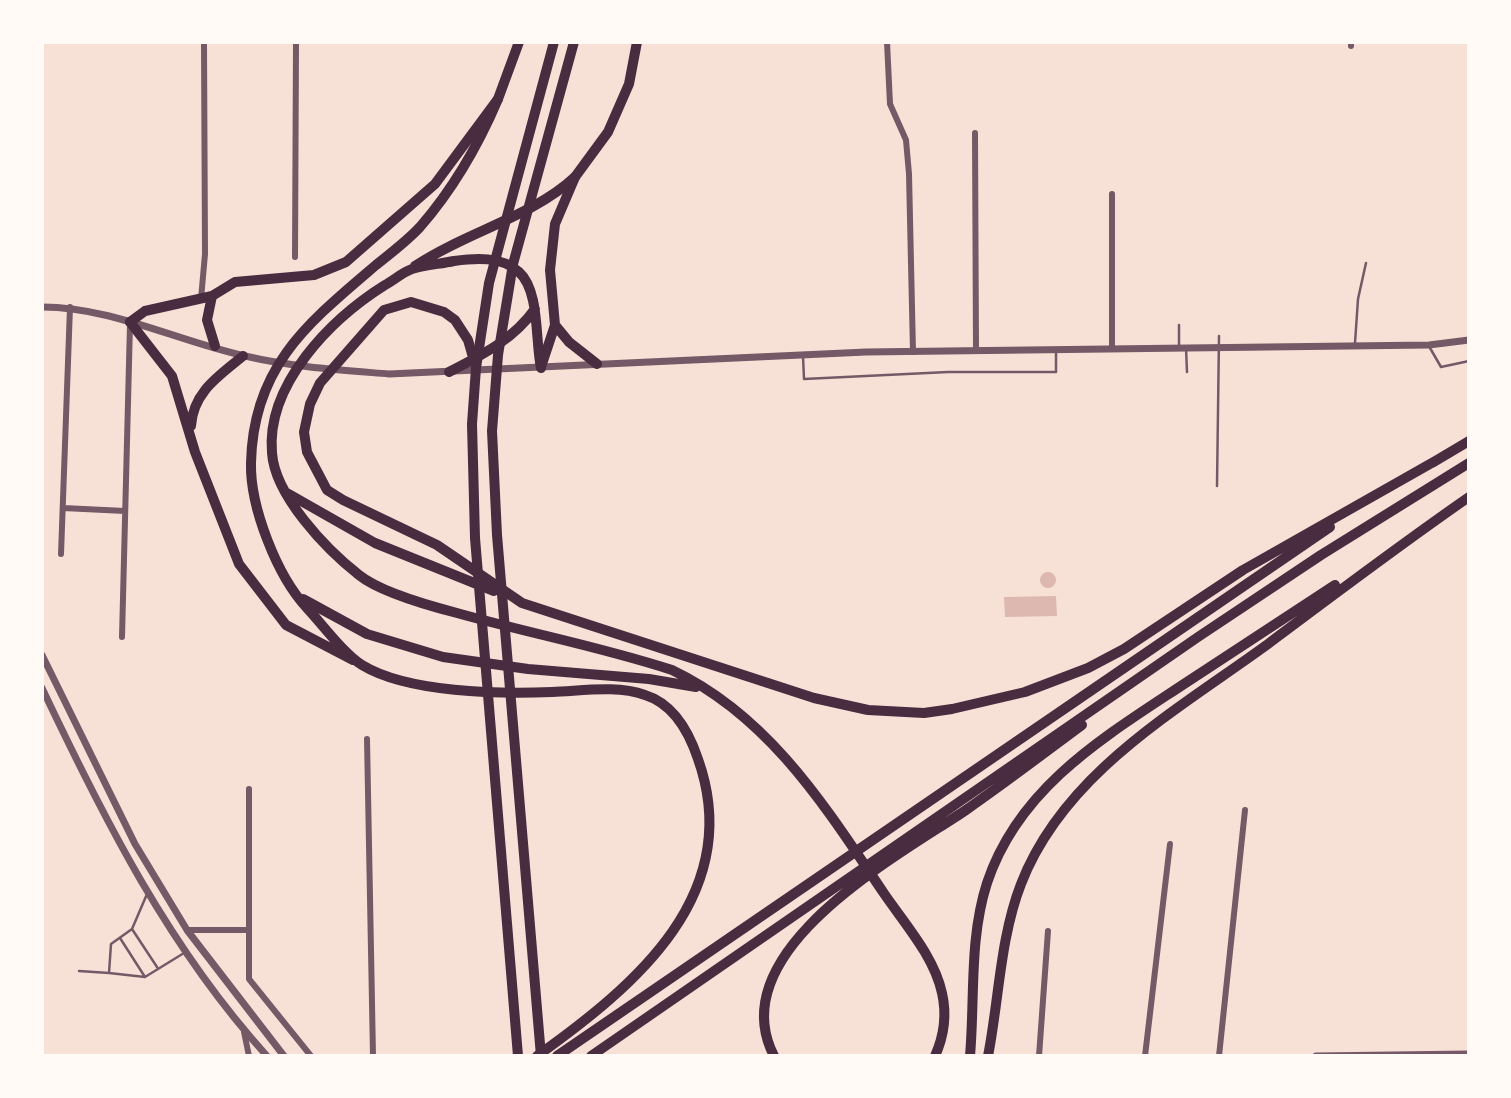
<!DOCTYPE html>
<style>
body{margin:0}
#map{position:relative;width:1511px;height:1098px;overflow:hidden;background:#f7e1d7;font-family:"Alegreya Sans",sans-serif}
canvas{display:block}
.frame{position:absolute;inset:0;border:44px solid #fffaf5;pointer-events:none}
</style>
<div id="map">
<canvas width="1511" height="1098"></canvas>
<div class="frame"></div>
</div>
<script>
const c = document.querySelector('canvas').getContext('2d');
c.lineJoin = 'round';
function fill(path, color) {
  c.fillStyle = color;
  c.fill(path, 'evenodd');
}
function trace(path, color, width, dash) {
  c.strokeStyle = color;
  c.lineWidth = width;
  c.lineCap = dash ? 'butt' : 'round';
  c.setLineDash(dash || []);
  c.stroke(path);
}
const water = new Path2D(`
 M1040 580a8 8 0 1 1 16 0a8 8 0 1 1-16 0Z
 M1056 596 1057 616 1005 617 1004 597Z`);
const service = new Path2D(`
 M1179 325V345
 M1355 343 1358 299 1366 263
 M1186 348 1187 372
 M1430 348 1441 367 1469 361
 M803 356 804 379 948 372H1056V353
 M1217 486 1219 336
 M147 894 132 929 111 944 109 973 145 977 184 953
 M132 929 157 967
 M120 938 145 977
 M79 971 109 973`);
const minor = new Path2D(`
 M887 42 890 104 906 140 909 174 913 352
 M1351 42V46
 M975 133 976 351
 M295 257 296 42
 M201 299 205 254 204 42
 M1112 348V194
 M63 508 125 511
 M61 554 70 307
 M122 637 130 324
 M367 739 373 1056
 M249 789V979L311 1056
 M187 930H249
 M244 1032 249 1056
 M1039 1056 1048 931
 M1145 1056 1170 844
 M1219 1056 1245 810`);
const tertiary = new Path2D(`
 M42 307C112 307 177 341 245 356 292 367 341 370 389 374L866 352 1429 345 1469 340
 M42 655 135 844 187 930 284 1056
 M42 688C104 819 169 948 267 1056
 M1316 1056 1469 1054`);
const trunk = new Path2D(`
 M212 296 207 320 215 346
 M130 322 145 311 212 296 235 282 314 275 346 262 435 184 498 99 519 42
 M555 325 569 342 597 364
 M541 367 555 325 550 270 555 224 575 177 608 132 629 84 637 42
 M518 1056 475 538 472 424 476 368 489 283 554 42
 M541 1056 497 535 492 431 498 355 513 264 574 42`);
const motorway = new Path2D(`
 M498 99C478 146 454 188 420 227 407 241 391 253 376 265 308 323 253 366 251 463 250 507 277 576 307 608 322 624 344 654 362 665 408 693 499 694 552 692 582 691 617 685 645 695 674 704 689 732 698 759 746 894 635 986 537 1056
 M415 266C466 232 532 217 575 177
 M130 322 172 376 195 452 239 564 286 625 353 660
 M476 368 468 340 455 320 444 312 411 302 384 310 320 383 310 404 304 432 307 452 327 490 343 500 437 545 522 603 814 698 868 710 924 713 952 709 1025 692 1088 668 1124 649 1243 570 1437 460
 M541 368C535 340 540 291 519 272 502 256 475 258 454 261 440 264 425 265 412 269 403 272 394 280 385 285 331 319 266 384 272 453 275 496 326 549 359 575 380 592 430 606 457 613 528 633 602 647 672 670 769 716 825 806 883 892 904 923 934 956 942 993 947 1015 944 1036 935 1056
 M449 372C482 355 513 340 535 309
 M191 426C193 392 219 376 243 356
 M1432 463 1469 441
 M287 493 375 543 494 591
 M303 599 367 634 443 657 528 669 649 679 696 687
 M557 1056 1330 527
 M591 1056 1198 637 1321 555 1469 463
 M774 1056C720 951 898 856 966 810 1005 783 1043 754 1082 725
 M970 1056C975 998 969 939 987 883 1019 787 1104 737 1184 684 1234 651 1285 618 1335 585
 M988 1056C999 1000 1000 938 1021 884 1064 773 1176 711 1268 644 1335 594 1401 544 1469 497`);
fill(water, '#dcb8b0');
trace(service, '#755966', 2.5);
trace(minor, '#755966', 6);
trace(tertiary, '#755966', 7);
trace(trunk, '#4a2c40', 10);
trace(motorway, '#4a2c40', 10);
</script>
